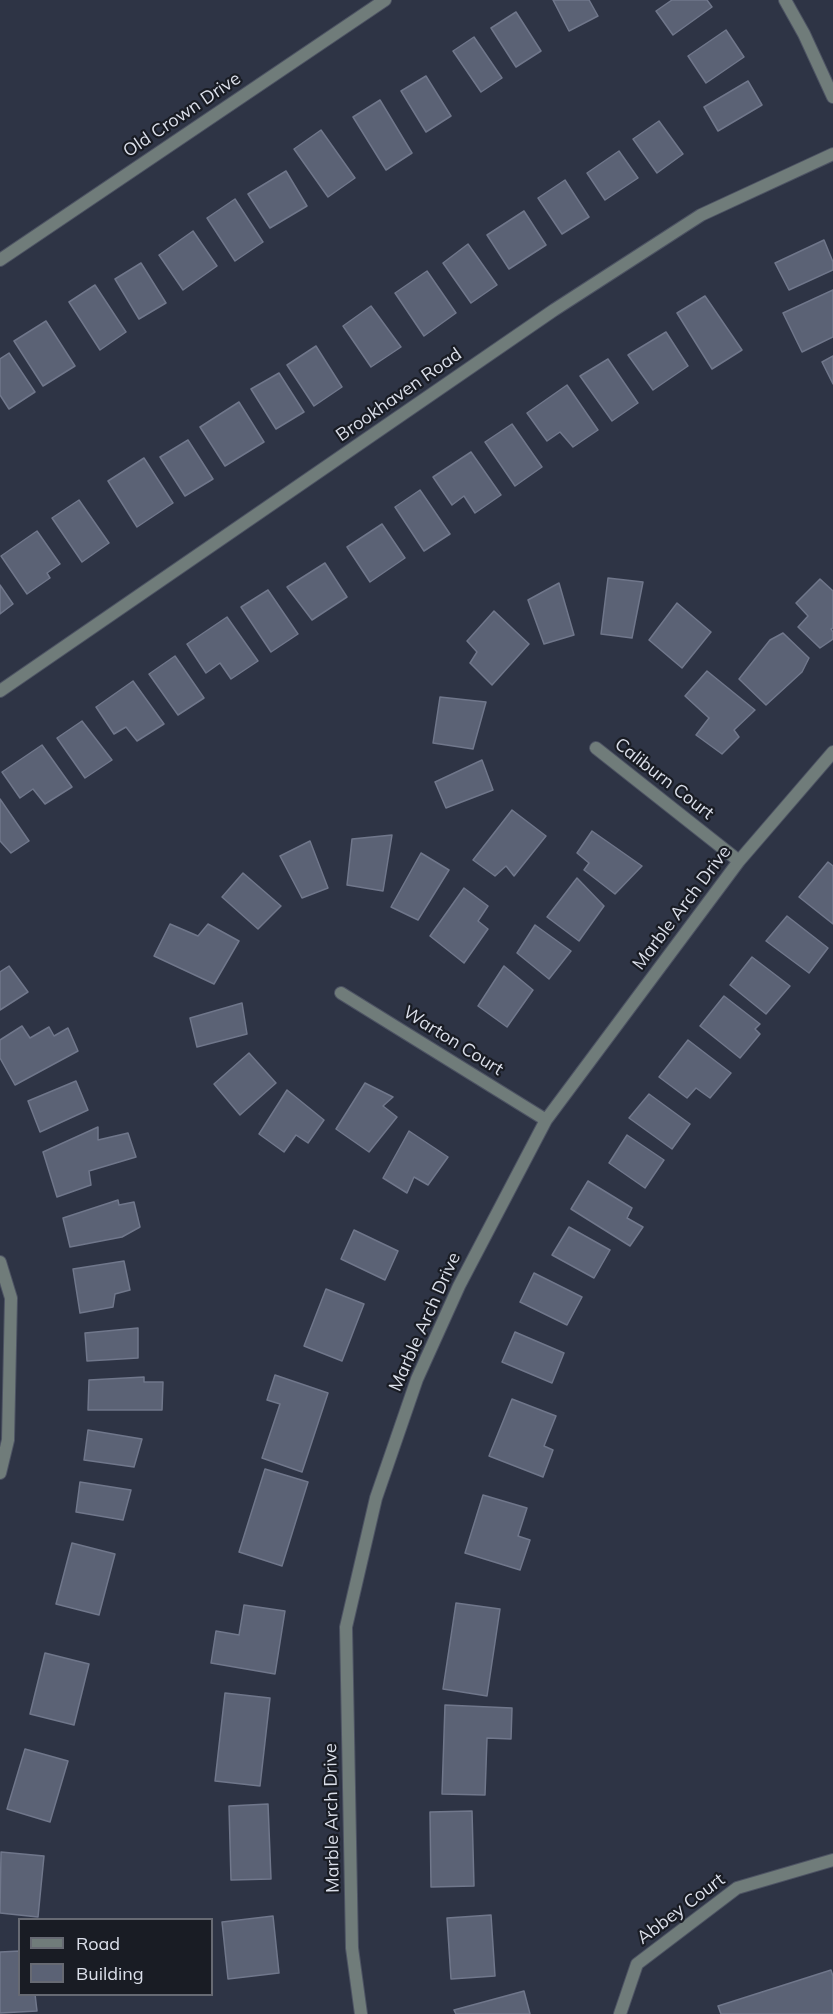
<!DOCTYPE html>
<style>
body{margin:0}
#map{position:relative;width:833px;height:2014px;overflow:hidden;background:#2e3445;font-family:Mulish,sans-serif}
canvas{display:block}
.legend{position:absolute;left:18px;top:1918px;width:195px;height:78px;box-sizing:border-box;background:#191c24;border:2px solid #676a73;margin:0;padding:8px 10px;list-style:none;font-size:18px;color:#dbdfea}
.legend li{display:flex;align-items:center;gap:12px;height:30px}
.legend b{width:30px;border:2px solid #676a73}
</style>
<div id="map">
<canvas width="833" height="2014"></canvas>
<ul class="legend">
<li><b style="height:8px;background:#707c7a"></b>Road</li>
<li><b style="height:16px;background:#5b6275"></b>Building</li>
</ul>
</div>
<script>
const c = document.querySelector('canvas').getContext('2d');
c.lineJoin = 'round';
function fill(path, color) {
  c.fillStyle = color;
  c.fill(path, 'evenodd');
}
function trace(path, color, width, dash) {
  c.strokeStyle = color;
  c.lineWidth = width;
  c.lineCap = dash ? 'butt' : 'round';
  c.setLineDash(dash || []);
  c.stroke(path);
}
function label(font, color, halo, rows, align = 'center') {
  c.font = font + ' Mulish,sans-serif';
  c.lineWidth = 4.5;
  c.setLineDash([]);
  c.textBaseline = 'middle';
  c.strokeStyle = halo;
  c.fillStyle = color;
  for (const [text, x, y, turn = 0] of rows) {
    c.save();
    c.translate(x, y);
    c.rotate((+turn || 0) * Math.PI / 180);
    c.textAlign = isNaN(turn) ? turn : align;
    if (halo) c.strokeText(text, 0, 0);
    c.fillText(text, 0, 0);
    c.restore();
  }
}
const building = new Path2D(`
 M553 0H589L598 16 569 31Z
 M672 0H707L712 7 673 35 656 11Z
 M516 12 541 51 516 67 491 28Z
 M726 30 744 57 706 83 688 56Z
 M474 37 502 78 481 92 453 51Z
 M426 76 451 116 426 132 401 91Z
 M748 81 762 105 718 131 704 107Z
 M380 100 412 153 386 170 353 117Z
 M659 121 683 154 657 173 633 139Z
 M321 130 355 178 328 197 294 149Z
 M619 151 638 178 605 200 587 173Z
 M286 171 307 206 270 228 248 194Z
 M565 180 589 217 562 234 538 198Z
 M235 199 263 242 235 261 207 218Z
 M524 211 546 245 509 269 487 235Z
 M193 231 217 266 183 290 159 255Z
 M824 240 833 262V270L789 290 775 263Z
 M468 244 497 285 471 303 443 263Z
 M141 263 166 303 139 319 115 279Z
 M427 271 456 313 424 336 395 293Z
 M95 285 126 332 100 350 69 302Z
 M833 290V337L802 352 783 313Z
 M705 296 742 350 712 369 677 313Z
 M371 306 401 347 371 367 343 326Z
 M46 321 75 366 43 386 14 341Z
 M666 332 688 366 653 390 628 355Z
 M316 346 342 387 314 406 287 365Z
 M9 353 35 392 9 409 0 395V359Z
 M833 356V384L822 362Z
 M608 359 638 403 612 421 580 376Z
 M279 373 304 412 276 429 251 389Z
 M567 385 598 430 573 447 560 432 547 441 527 413Z
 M239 402 264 442 225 466 200 427Z
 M512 424 542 467 515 486 485 442Z
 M188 440 213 479 185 496 160 457Z
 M471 452 501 495 475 513 464 496 452 505 433 477Z
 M144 458 173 503 137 527 108 481Z
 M420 490 450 534 424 551 395 507Z
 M79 500 109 543 82 562 52 518Z
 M382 524 405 558 370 582 347 547Z
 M37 531 60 564 47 573 50 578 27 594 1 556Z
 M325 563 347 597 312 620 287 587Z
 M608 578 643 582 632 638 601 634Z
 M820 579 833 591V628L831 629 833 632V639L820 648 798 627 808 616 796 603Z
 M559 583 574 635 544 644 528 600Z
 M0 585 13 604 0 614Z
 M268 590 298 634 271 652 241 607Z
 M677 603 711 632 682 668 649 640Z
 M494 611 529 644 492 685 470 663 477 652 467 641Z
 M227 617 258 661 231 679 220 663 206 673 187 644Z
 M783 633 809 658 802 672 766 705 739 679 770 640Z
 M175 656 204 698 178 715 149 674Z
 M707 671 755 710 734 730 739 737 722 754 696 735 709 718 685 696Z
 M133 681 164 724 137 741 126 727 114 734 96 707Z
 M440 697 486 702 473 749 433 743Z
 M82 721 112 760 85 778 57 738Z
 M42 745 72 787 45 804 33 789 20 798 2 772Z
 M482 760 493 790 446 808 435 782Z
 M0 799 29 841 11 853 0 841Z
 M512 810 546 836 514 876 506 866 495 876 473 860Z
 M592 831 642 866 615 894 584 870 589 863 577 853Z
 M392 835 383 891 347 885 352 839Z
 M310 841 328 888 302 898 280 856Z
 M421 853 449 870 418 920 391 907Z
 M828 862 833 866V924L799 897Z
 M243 873 281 906 258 929 222 897Z
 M577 878 604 906 579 941 547 917Z
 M464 888 488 906 478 921 488 929 464 963 430 936Z
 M787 916 828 948 809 973 766 941Z
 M170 924 198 936 208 924 239 941 214 984 154 956Z
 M535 925 571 951 549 979 517 953Z
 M752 957 790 986 766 1014 730 985Z
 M9 966 28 992 0 1010V972Z
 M504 966 533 990 507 1027 478 1006Z
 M724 996 760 1024 755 1029 760 1034 740 1058 700 1026Z
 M242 1003 247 1034 197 1047 190 1018Z
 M22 1026 30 1038 49 1027 54 1036 68 1028 78 1051 15 1085 0 1058V1040Z
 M688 1040 731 1073 710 1098 696 1088 687 1098 659 1077Z
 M249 1053 276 1083 240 1115 214 1084Z
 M76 1081 88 1110 40 1132 28 1101Z
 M365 1083 393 1097 383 1106 397 1117 369 1152 336 1129Z
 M287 1090 324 1120 308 1143 296 1135 284 1152 259 1134Z
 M649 1094 690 1124 672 1149 629 1118Z
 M98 1127V1140L128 1133 136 1157 89 1171 91 1185 57 1197 43 1152Z
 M409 1131 448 1157 428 1185 414 1177 407 1193 383 1178Z
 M627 1135 664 1160 645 1188 609 1163Z
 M588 1181 632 1208 627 1218 643 1227 630 1246 571 1209Z
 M118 1200 119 1205 134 1202 140 1227 122 1237 70 1247 63 1218Z
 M569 1227 610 1250 594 1278 552 1255Z
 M354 1230 398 1251 385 1280 341 1259Z
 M124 1261 130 1290 115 1294 113 1307 80 1313 73 1269Z
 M534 1273 582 1297 567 1325 520 1302Z
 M326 1289 364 1304 342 1361 304 1346Z
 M138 1328V1358L87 1361 85 1333Z
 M515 1332 564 1353 552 1383 502 1362Z
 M275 1375 328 1393 302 1472 262 1458 280 1404 267 1400Z
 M144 1377V1382H163L162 1410H88L89 1380Z
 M512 1399 556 1416 544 1446 553 1450 543 1477 489 1456Z
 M88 1430 142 1439 134 1467 84 1460Z
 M265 1469 308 1482 282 1566 239 1552Z
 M80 1482 131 1490 123 1520 76 1512Z
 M483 1495 527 1508 518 1536 530 1540 520 1570 465 1553Z
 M72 1543 115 1554 99 1615 56 1604Z
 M456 1603 500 1609 487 1696 443 1689Z
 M244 1605 285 1611 275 1674 211 1663 216 1631 239 1635Z
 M45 1653 89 1664 74 1725 30 1714Z
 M225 1693 270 1698 260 1786 215 1781Z
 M445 1705 512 1708 511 1739 487 1738 485 1795 442 1794Z
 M25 1749 68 1761 50 1822 7 1809Z
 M268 1804 271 1879 231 1880 229 1806Z
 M472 1811 474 1886 431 1887 430 1812Z
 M1 1852 44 1856 38 1917 0 1913Z
 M491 1915 495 1976 451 1979 447 1918Z
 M273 1916 279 1973 228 1979 222 1922Z
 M20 1951V1994H35L37 2011 0 2013V1952Z
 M831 1970 833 1976V2014H721L718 2006Z
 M524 1991 530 2014H456L454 2010Z`);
const street = new Path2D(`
 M785 0 804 34 833 97
 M0 260 385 0
 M0 691 554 310 701 215 833 154
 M596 748 739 861
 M341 993 546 1120
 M0 1262 11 1298 8 1440 0 1473
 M361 2014 352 1948 346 1627 376 1498 417 1379 459 1286 546 1120 739 861 833 752
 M620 2014 637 1964 737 1888 833 1860`);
const streetNames = [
 ["Old Crown Drive",182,115,-34],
 ["Brookhaven Road",399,395,-35],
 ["Caliburn Court",664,779,38],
 ["Marble Arch Drive",682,908,-53],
 ["Warton Court",453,1041,32],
 ["Marble Arch Drive",425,1322,-66],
 ["Marble Arch Drive",332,1818,-91],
 ["Abbey Court",681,1909,-37]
];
fill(building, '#5b6275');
trace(building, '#70778b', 1.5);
trace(street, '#4d5363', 14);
trace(street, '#707c7a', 12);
label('18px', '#dbdfea', '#191c24', streetNames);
</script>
